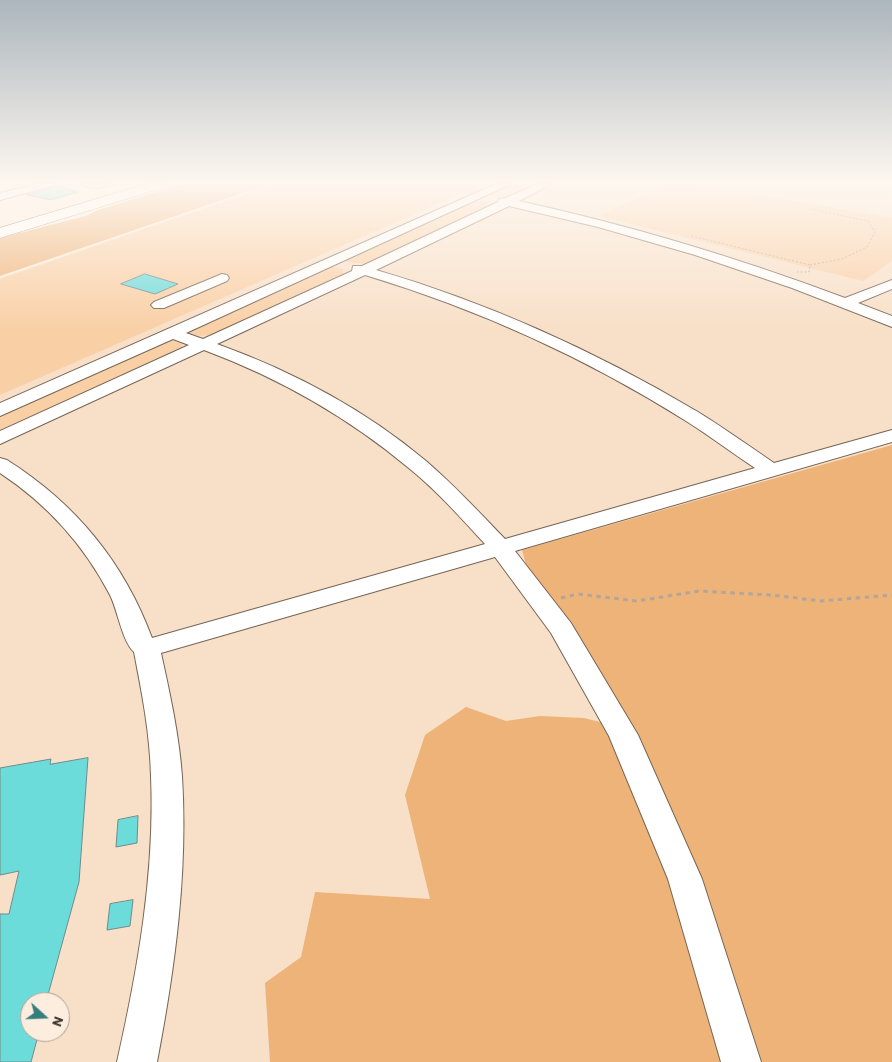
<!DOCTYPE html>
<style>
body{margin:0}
#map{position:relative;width:892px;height:1062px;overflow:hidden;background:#fcedde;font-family:Barlow,sans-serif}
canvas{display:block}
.north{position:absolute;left:20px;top:992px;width:50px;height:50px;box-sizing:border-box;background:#fcedde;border:1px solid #ada196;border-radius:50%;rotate:110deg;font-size:14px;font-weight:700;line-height:20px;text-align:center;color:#373029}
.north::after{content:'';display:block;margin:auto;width:18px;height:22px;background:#367e7e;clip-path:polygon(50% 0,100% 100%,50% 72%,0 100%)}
</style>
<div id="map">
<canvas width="892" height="1062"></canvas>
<div class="north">N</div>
</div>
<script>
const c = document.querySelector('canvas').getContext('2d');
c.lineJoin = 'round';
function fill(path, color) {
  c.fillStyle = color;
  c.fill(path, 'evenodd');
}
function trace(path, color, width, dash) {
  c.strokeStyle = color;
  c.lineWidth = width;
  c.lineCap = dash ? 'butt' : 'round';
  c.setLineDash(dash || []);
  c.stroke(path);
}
const built = new Path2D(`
 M272 184H892V1062H0V278ZM30 1002H60V1032H30Z`);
const green = new Path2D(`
 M275 184H483L0 395V279Z
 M512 184H537C523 190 505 204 489 195Z
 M669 184H693L892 218V261L863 281 598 216Z
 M472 201 488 202 490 206 366 264 347 262 346 260Z
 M330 266 343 269V274L210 335 200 336 189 333V330Z
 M169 340 183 343 181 350 0 434V414Z`);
const forest = new Path2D(`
 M182 184H269L0 276V238L86 216 98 210Z
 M892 445V1062H270L265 983 301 957 315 892 430 899 405 795 425 735 466 707 506 721 540 716 584 718 629 729 528 573 522 550Z`);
const building = new Path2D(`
 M55 185 78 192 51 200 27 195 52 188Z
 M145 274 178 284 155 294 121 284Z
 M88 758 79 882 46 1002H30V1032H39L31 1062H0V914H9L19 871 0 875V768L51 759 50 764Z
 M138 816 137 843 116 847 118 820Z
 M133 900 130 926 107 930 110 904Z`);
const pathFar1 = new Path2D(`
 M691 236 810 265 809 272H797
 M810 265 842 259 867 247 875 232 868 221 811 209`);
const path = new Path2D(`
 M561 598 578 594 637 601 699 591 772 595 821 601 892 595`);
const minor = new Path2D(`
 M36 184H54L52 186 0 200V193Z
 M82 184H109C103 189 88 189 82 184Z
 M496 184H511L186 333 203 339 352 271 353 266H362L498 202 499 199 506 198 537 184H551L519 201C630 225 738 258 845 298L892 280V289L858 303 892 316V327L792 288 695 255 598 227 509 206 376 270C489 303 597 352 698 412 724 428 749 446 774 463L892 430V442L515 551 571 623 638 735 702 879 761 1062H721L668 879 609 736 551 633 495 557 161 653C170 694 179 735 182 776 188 872 175 968 157 1062H117C138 969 155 872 151 776 150 734 142 693 134 652 122 641 118 611 110 595 84 545 47 504 0 473V458L7 460C75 503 124 562 152 638L485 544C461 518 437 491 410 469 348 417 279 378 204 350L0 444V431L189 345 173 339 0 416V403ZM365 275C478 309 586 358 686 421 710 436 732 453 755 468L505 539C479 512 454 485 426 461 364 409 292 371 217 344Z
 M222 274 227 275 229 278 227 281 164 308H154L151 305 154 302Z`);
const highway = new Path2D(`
 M146 184H167L165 187 0 238V228Z`);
fill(built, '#f8dfc7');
fill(green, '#f9cfa5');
fill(forest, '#eeb378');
fill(building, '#6cdcdb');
trace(building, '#708c8c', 1);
trace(minor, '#766555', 2);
trace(highway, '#766555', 1);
trace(pathFar1, '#b2a69a', 1, [2, 2]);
trace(path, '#b2a69a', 3, [4.5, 4.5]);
fill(minor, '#fff');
fill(highway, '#fff');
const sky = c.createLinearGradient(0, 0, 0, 332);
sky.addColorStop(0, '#acb6bd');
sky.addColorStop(0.55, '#fef7f0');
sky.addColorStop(1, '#fef7f000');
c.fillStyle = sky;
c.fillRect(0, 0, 892, 332);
</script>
